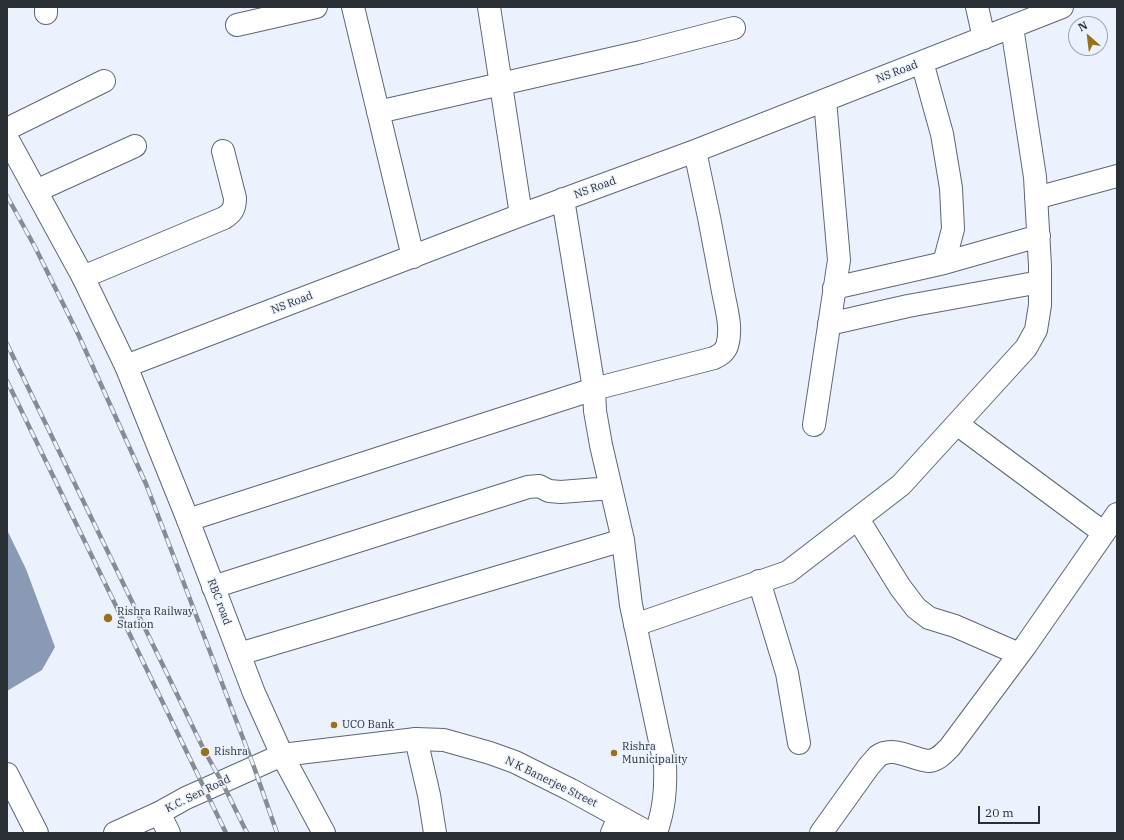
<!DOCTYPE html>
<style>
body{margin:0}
#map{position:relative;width:1124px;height:840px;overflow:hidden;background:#ebf2fd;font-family:"IBM Plex Serif",serif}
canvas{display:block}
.frame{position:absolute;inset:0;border:8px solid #2b2f36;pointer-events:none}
.north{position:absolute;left:1068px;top:16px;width:40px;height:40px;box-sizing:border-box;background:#ebf2fd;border:1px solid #9ea4ad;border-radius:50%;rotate:332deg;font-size:11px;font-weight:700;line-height:16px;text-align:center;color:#2b2f36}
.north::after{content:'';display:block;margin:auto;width:14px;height:18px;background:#97711b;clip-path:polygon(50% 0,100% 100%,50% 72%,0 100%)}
.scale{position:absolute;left:978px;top:806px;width:62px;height:18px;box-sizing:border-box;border:2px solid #2b2f36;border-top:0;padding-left:5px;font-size:12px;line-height:14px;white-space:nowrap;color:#2b2f36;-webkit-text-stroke:3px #ebf2fd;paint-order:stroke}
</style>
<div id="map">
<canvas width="1124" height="840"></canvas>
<div class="frame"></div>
<div class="north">N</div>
<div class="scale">20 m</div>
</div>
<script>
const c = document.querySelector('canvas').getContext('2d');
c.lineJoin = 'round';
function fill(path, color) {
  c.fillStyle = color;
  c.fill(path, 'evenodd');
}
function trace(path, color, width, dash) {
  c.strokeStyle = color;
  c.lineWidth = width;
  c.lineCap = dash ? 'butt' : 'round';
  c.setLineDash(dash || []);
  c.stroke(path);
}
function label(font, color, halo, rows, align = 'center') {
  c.font = font + ' "IBM Plex Serif",serif';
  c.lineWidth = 3;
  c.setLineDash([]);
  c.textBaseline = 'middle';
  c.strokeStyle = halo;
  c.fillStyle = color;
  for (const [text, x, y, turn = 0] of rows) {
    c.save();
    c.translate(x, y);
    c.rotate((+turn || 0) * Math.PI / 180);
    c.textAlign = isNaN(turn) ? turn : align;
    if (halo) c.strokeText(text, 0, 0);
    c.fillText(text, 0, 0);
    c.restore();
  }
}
const water = new Path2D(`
 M7 530 26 569 55 647 42 670 7 691Z`);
const street = new Path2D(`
 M353 7 413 257
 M489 7 521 215
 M977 7 984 38
 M46 13V7
 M237 25 316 7
 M922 62 942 134 951 188 953 229 944 263
 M378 112 641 52 734 28
 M7 129 104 81
 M36 191 135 146
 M1036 198 1117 176
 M563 199 594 389 595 411 601 445 623 540 631 605 665 765C666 791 664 809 656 833
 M83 277 224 218C232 213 235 209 235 198L223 151
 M834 288 944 263 1039 236
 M829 324 908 306 1040 282
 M126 366 521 215 695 151 1062 7
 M957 424 1104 533
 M814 425 839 260 825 100
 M858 519 900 587 916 608 929 618 955 626 1019 654
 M188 520 594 389 714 358C720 355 724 353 727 346 733 327 725 305 722 286 714 241 705 196 695 151
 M759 581 787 673 799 743
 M213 587 528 487 539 486 549 491 561 492 611 488
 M635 625 788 572 901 485 1026 348 1036 330 1040 305V266L1035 177 1012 27
 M239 654 623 540
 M416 739 429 795 435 833
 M7 774 37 833
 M159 813 169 833
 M612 833 619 817
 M821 833 869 766C872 763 875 759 878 756 893 745 913 760 929 761 938 760 943 754 950 747L1026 645 1117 514`);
const secondary = new Path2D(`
 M7 138 83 277 126 366 188 520 254 693 282 755 324 833
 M115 833 159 813 186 798 282 755 416 739 444 740 490 753 515 762 571 790 649 833`);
const rail = new Path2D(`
 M7 196 35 247 79 336 146 484 254 767 277 833
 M7 344 205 752 222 782 247 833
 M7 381 226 833`);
const markers = [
 [108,618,5,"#97711b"],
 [334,725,4,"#97711b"],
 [205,752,5,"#97711b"],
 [614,753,4,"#97711b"]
];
const streetNames = [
 ["NS Road",897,72,-21],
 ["NS Road",595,188,-20],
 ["NS Road",292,303,-21],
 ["RBC road",219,602,69],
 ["N K Banerjee Street",551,782,26],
 ["K.C. Sen Road",198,794,-26]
];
const poiNames = [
 ["Rishra Railway",117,612],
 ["Station",117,625],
 ["UCO Bank",342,725],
 ["Rishra",622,747],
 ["Municipality",622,760],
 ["Rishra",214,752]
];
fill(water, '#8b9ab4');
trace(street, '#5d6677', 24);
trace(secondary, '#5d6677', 24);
trace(street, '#fff', 22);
trace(secondary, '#fff', 22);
trace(rail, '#868c95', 4.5);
trace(rail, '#ebf2fd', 3, [9]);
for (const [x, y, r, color] of markers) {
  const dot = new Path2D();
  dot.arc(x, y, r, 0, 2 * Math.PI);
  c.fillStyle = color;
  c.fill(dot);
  trace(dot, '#ebf2fd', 1.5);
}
label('11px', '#2b2f36', '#ebf2fd', streetNames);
label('11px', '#2b2f36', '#ebf2fd', poiNames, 'left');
</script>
